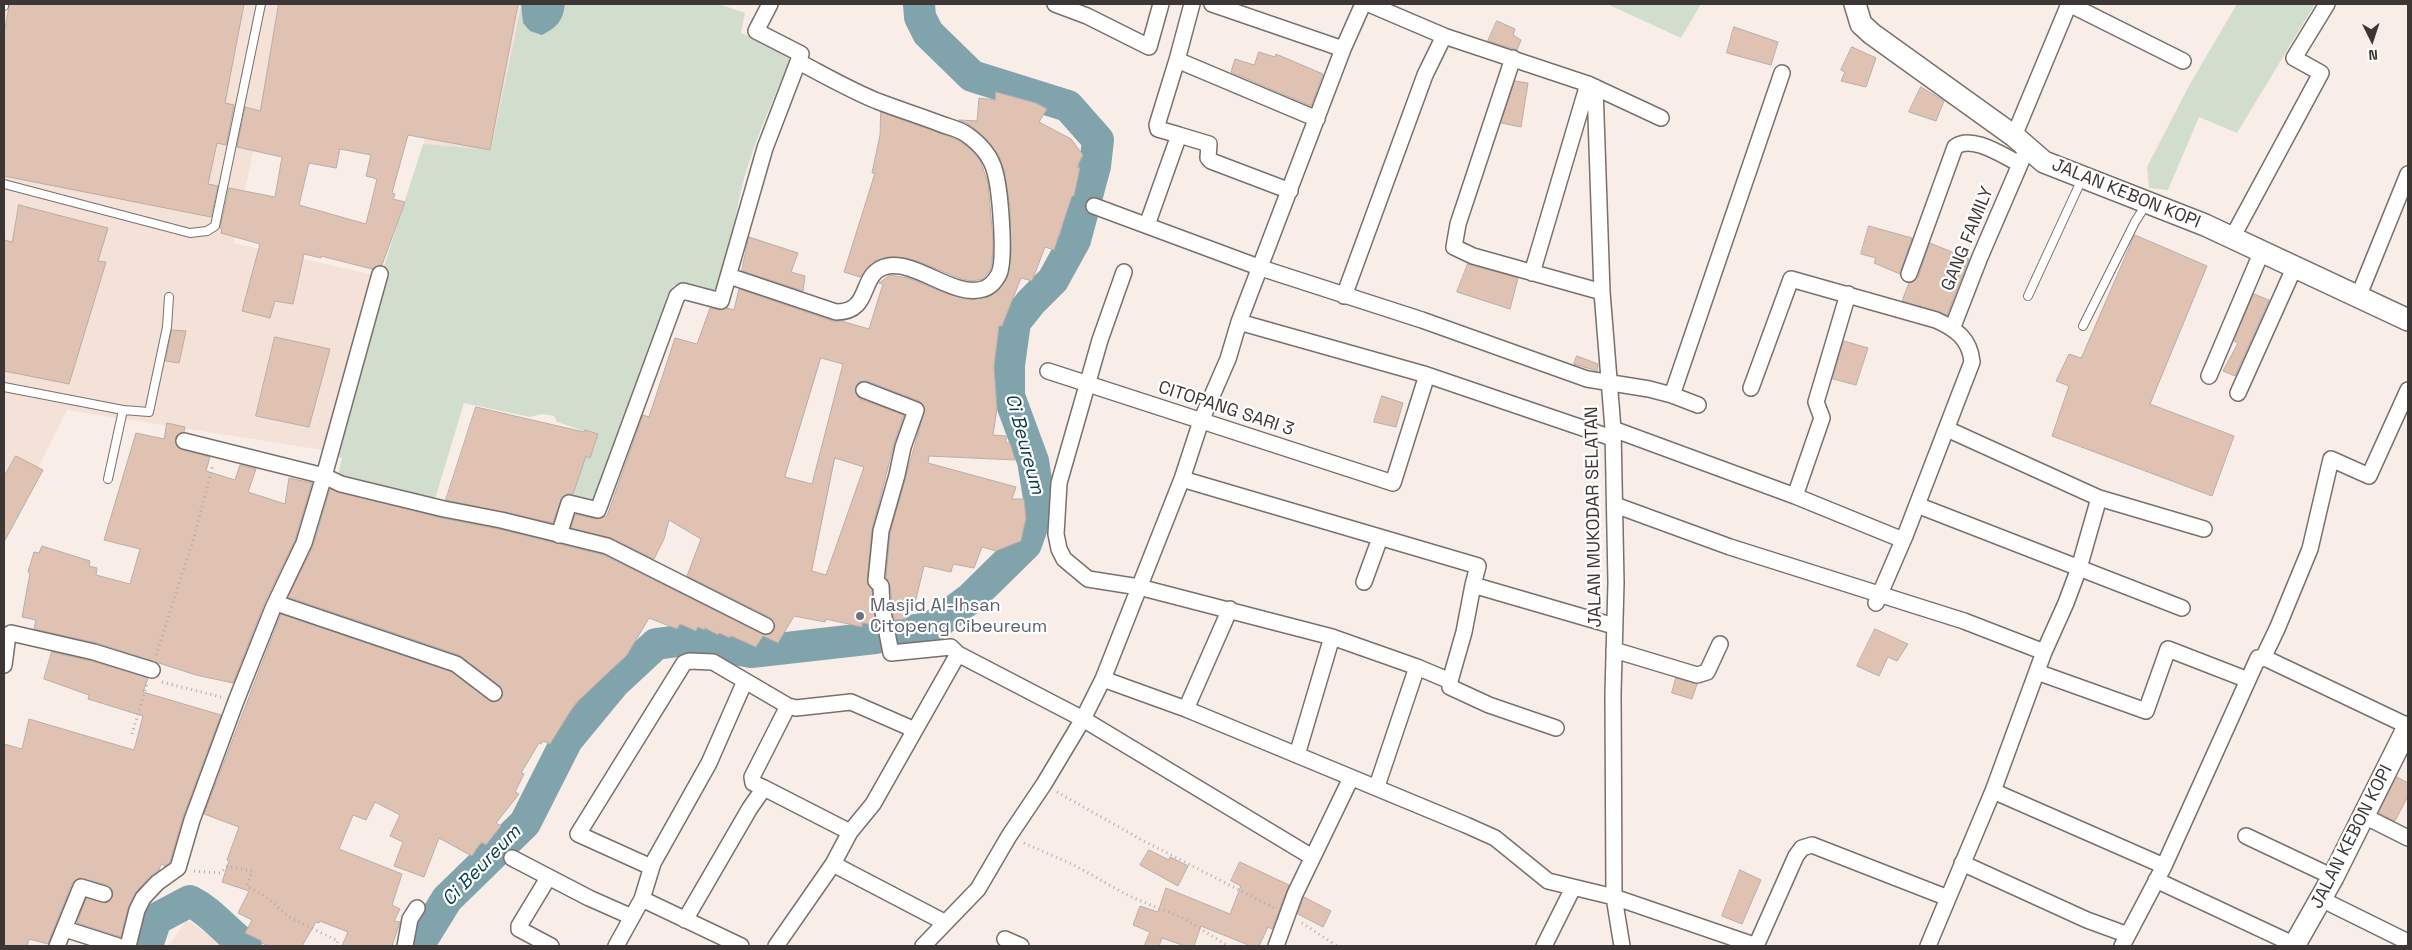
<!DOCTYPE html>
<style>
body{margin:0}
#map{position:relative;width:2412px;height:950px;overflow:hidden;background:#f9ede8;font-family:"Space Grotesk",sans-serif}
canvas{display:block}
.frame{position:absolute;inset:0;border:5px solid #3c3735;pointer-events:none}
.north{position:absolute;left:2347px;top:15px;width:50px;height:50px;-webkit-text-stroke:4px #fff;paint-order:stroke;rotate:176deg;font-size:14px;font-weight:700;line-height:20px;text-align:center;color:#3c3735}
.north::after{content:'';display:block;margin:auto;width:18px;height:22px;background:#3c3735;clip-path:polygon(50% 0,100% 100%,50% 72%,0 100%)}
</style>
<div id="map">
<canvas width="2412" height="950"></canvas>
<div class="frame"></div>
<div class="north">N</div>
</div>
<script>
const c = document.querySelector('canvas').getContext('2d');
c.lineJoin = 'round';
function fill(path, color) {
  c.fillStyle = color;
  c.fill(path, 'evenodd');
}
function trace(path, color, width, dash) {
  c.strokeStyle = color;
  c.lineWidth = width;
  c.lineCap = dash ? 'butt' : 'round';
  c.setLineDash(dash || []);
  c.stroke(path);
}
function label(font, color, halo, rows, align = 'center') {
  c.font = font + ' "Space Grotesk",sans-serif';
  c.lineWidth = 4.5;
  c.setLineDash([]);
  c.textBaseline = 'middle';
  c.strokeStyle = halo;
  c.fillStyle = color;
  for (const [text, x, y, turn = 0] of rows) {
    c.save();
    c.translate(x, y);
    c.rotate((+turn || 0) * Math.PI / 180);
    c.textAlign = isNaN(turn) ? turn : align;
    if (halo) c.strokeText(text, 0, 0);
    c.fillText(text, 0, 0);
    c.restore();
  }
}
const built = new Path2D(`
 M4 4H596L508 153 418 192 425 137 262 109 234 243 374 275 323 450 67 410 4 536Z
 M186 920 226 946H169Z`);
const green = new Path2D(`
 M565 4H719L745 13 741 33 789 51V62C765 120 735 181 734 244 719 261 729 280 716 294L678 284 673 286 667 296 643 383 594 502 571 501 589 433 557 422 554 416 542 414 530 417 464 403 435 499 338 475 342 458 329 453 371 307 423 144 491 150 521 7 523 23 564 14Z
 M1607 4H1701L1681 38Z
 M2237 4H2315L2237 133 2199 117 2168 190 2149 188 2147 167 2190 84Z`);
const water = new Path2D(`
 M521 4H565C563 21 557 27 542 35L530 31 523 23Z`);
const river = new Path2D(`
 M147 946 156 919 190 901C212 912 226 932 246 946
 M418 946 447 899 525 823 567 740 614 683 656 644 686 640 751 652 875 638 932 627 971 598 1026 544 1040 504 1033 461 1009 396V365L1015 322 1031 302 1053 280 1075 240 1095 166 1098 140 1068 106 972 76 928 33 920 17 919 4`);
const building = new Path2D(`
 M10 4H244L225 103 234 105 226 145 217 143 208 184 218 186 211 217 4 176V34Z
 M279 4H518L490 150 408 135 392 193 395 194 393 199 405 202 382 265 372 269 321 256V258L304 254 293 304 275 301 270 318 242 311 260 244 221 233 222 228H220L229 188 275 197 282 157 237 147 245 107 260 111ZM340 149 371 155 366 176 377 179 366 224 299 205 309 163 336 168Z
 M1497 21 1515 29 1513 35 1521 40 1517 50 1488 41Z
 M1734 27 1778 42 1771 65 1727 53Z
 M1852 47 1876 58 1866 87 1841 81 1845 72 1841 70Z
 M1259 52 1275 57 1276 54 1323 74 1311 106 1231 72 1235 59 1254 65Z
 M1515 81 1528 83 1521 127 1501 123Z
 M1921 87 1944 101 1936 121 1909 112Z
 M996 92 1036 103 1047 109 1039 122 1071 139 1083 155 1077 167 1080 168 1074 196H1072L1054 250 1045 247 1032 281 1021 278 1002 326H999L994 367 997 408 993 435 1006 436V443H1010L1015 460 929 456 928 463 1016 487 1012 499H1024L1026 518 1021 541 996 551 982 547 974 568 953 564 951 572 924 566 915 603 906 619 894 620 890 586 886 578 890 533 925 409 919 401 867 381 859 382 855 391 860 399 904 415 894 444 872 530 867 580 872 590 876 625 862 623V627L826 619 825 622 794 616 778 643 763 636 756 647 731 636 730 638 719 633 718 635 705 628 704 630 698 627 696 631 680 624 677 629 649 618 627 655 575 704 550 744 543 741 541 744 539 743 521 773 524 774 515 792 519 794 496 823 501 826 486 845 481 842 472 856 439 838 424 877 394 866 403 842 390 836 400 815 375 802 366 820 353 815 339 849 402 874 392 905 400 909 394 921 400 922 392 946H342L348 932 320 921 319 923 316 922 302 946H270L261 943 262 941 245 933 252 920 238 913 249 891 222 882 229 861 227 860 239 827 204 814 281 614 452 672 492 702 498 701 503 695 500 686 459 655 288 597 313 546 330 489 442 518 499 529 604 555 762 634H771L775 626 771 618 687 576 701 539 669 520 664 539 654 559 611 538 571 528 575 514 596 519 607 516 643 415 649 417 675 338 697 344 710 308 719 310 727 308 734 310 739 289 833 321H841L869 329 883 284 879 283 890 275 908 278 945 293 970 300 989 297 999 290 1008 276 1011 255 1010 207 1004 170 999 156 987 140 972 126 959 120 977 121 979 98 995 100ZM821 358 843 364 812 484 785 477ZM835 458 864 467 826 575 812 571Z
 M881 112 956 139 969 148 980 160 988 183 993 240 992 264 990 270 983 279 972 281 962 279 914 260 899 257H888L875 261 860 277 844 272 875 173H872L880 135Z
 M19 205 108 228 98 261 106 262 69 384 4 371V240L12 242Z
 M1869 226 1912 238 1900 274 1874 263 1876 258 1861 254Z
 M2135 235 2207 266 2150 404 2234 436 2212 496 2052 436 2069 386 2056 381 2069 354 2081 358Z
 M749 237 798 253 791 272 805 276 803 291 742 271Z
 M1930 243 1969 259 1947 315 1902 301 1909 283 1918 277Z
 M1468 264 1518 278 1510 309 1457 292Z
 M2254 294 2269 300 2235 376 2223 371 2238 343 2234 341Z
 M172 330 186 331 179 363 166 361Z
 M275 337 330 349 309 427 256 416Z
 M1844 341 1868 348 1856 385 1833 379Z
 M1577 356 1598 364 1597 371 1574 364Z
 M1382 396 1403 403 1396 427 1374 422Z
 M476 407 584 432 585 430 598 434 590 458 586 456 573 494H567L562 497 553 523 446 500Z
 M167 423 185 427 184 432 178 434 175 438 178 448 210 457 206 471 235 480 240 465 256 469 248 492 285 504 289 478 312 483 295 540 264 604 233 683 196 675 97 643 34 629 36 620 22 617 30 573 28 572 34 552 39 553 42 546 90 561 89 566 97 568 96 575 130 584 140 549 104 540 136 433 164 439Z
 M16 456 43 470 4 542V477Z
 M1875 629 1908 644 1897 661 1888 657 1879 676 1857 666Z
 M52 652 92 661 148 678 143 692 221 715 183 817 170 862 165 866 161 864 159 870 148 878 135 894 128 908 121 937 77 923 86 898 106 903 113 896 111 888 107 885 80 878 72 883 48 944 29 939 27 946H4V744L22 749 29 719 134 750 143 716 88 699 89 695 44 679Z
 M1676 678 1697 684 1692 699 1672 693Z
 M2397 777 2408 783V796L2395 821 2379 813Z
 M1149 850 1169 860 1170 857 1188 866 1178 886 1140 865Z
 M1240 862 1289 885 1272 929 1268 927 1259 946H1251L1201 926 1194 946H1185L1162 938 1159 946H1144L1150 932 1133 925 1140 906 1158 912 1166 888 1230 914 1241 886 1231 881Z
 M1740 870 1761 880 1742 924 1722 916Z
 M1304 897 1331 911 1323 927 1298 914Z`);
const path = new Path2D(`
 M156 655 195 534 213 464
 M162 682 221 697
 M132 734 147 684
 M1057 792 1140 839 1274 908
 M1024 843 1072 864 1129 896 1183 918 1228 946
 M194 871 220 873 228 866 252 871 247 886 265 896 289 917 338 941 336 946
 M1302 923 1337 946`);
const service = new Path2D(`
 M4 6V4
 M4 184 190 233 207 231 215 226 261 4
 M2028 296 2082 179
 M2083 326 2135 222 2147 203
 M4 387 123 410
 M108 479 123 410 149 412 167 327 169 297`);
const minor = new Path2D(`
 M1055 4 1087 16 1149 47 1161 4
 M1192 4 1177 60 1317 119
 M1212 4 1343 49
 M1369 4 1444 36 1588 84 1661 118
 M2069 4 2183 61
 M1513 58 1458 224 1454 247 1473 256 1602 292
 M1177 60 1157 125 1158 129 1179 135
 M1595 87 1602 292 1613 429 1616 583 1613 693 1614 897 1622 946
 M2014 136 2069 4
 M1094 206 1261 268 1422 320 1587 379 1649 389 1672 395 1698 405
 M1147 225 1179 135 1209 144 1208 158 1211 161 1290 191
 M2232 238 2321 73 2294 58 2327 4
 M1124 272 1100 340 1059 483 1056 534 1059 549 1064 559 1088 579 1139 587 1332 637 1417 667 1450 681V687L1489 705 1556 728
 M1532 273 1588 84
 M1909 274 1955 147C1972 134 2003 156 2020 164
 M729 276 836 312C874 312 857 272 888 266 917 261 954 298 983 289 991 287 995 281 999 274 1006 258 1000 190 995 172 991 156 979 143 966 134 959 129 949 127 941 124 920 116 898 109 877 101 850 90 824 75 799 62
 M2359 295 2408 174
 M1344 296 1425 75 1444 36
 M1239 322 1427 375 1612 438
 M1952 329 1980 257 2024 155
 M1048 371 1393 483 1427 375
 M2209 376 2262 251
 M1751 388 1791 279 1936 320C1956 329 1970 339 1972 362L1905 536 1876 603
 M864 390 916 410 903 447 897 475 881 531 876 581 881 586 882 607 891 653 951 647 958 654 1083 719 1312 857
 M2238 393 2295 266
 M1672 395 1782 73
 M1613 429 1795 496 1903 540
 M1947 429 2099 498 2204 529
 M184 441 324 476 380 274
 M1182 479 1478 566 1473 585 1614 626
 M1795 496 1822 418 1816 402 1848 294
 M1615 505 1730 547 1964 621 2044 652
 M1917 505 2182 608
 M559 535 569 503 598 510 677 296 683 291 721 301 765 148 801 54 756 31 770 4
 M1364 582 1380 538
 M276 603 456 664 494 693
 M1614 650 1697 675 1707 672 1720 644
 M2263 658 2277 629 2310 549 2331 459 2369 476 2408 390
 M4 665 8 635 11 633 94 652 152 670
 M2037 672 2146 711 2168 649 2248 680
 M1103 679 1186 709 1466 825 1495 838 1548 881 1614 897 1757 946
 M1450 681 1464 632 1473 585
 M1186 709 1230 609
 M1297 755 1332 637
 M1377 786 1417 667
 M764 788 753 783 752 777 788 706 796 708 851 702 915 730
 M1993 791 2164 866
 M2364 816 2408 838
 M2246 836 2333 877
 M512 858 589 898 632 917
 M1962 863 2087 920 2128 935
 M833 864 944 922
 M651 867 578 834 684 663 689 661 713 662 788 706
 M548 878 519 926V929L551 946
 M2156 880 2295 945
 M642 899 741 946
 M2321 899 2408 942
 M685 920 750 808 764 788 850 832
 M65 929 118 946
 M1005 939 1021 946
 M57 946 81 887 104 894
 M128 946 137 910 143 898 157 883 178 868 192 820 236 701 273 608 304 543 324 476 341 484 444 509 501 520 607 546 766 626
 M405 946 410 919 417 908
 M616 946 642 899 653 863 709 763 745 681
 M776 946 833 864 850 832 873 804 958 654
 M923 946 978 889 1009 836 1044 784 1083 719 1103 679 1182 479 1201 421 1228 359 1239 322 1343 49 1363 4
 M1276 946 1295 894 1351 778
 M1544 946 1573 888
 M1756 946 1796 856 1802 848 1812 845 1948 898
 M1928 946 1993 791 2044 652 2066 603 2079 568 2099 498
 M2122 946 2164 866 2258 658 2267 659 2408 726`);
const secondary = new Path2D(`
 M1855 4 1861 24 1872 34 2014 136 2044 162 2205 225 2408 320
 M2294 946 2333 877 2408 727`);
const markers = [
 [860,616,5,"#6b7280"]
];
const streetNames = [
 ["JALAN KEBON KOPI",2126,194,22],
 ["GANG FAMILY",1968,239,-68],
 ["CITOPANG SARI 3",1226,409,18],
 ["JALAN MUKODAR SELATAN",1594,517,-91],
 ["JALAN KEBON KOPI",2352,837,-63]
];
const worshipNames = [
 ["Masjid Al-Ihsan",870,606],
 ["Citopeng Cibeureum",870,627]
];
const waterNames = [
 ["Ci Beureum",1024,444,75],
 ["Ci Beureum",482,866,-46]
];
fill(built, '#f4e1d7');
fill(green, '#d1dece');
fill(water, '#81a4ac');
trace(river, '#81a4ac', 32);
fill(building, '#e0c2b3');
trace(building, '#b8ada8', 1);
trace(service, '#7a706b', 10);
trace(minor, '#7a706b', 18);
trace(secondary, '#7a706b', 24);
trace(path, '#b4aaa6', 3, [1, 4]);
trace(service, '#fff', 8);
trace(minor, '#fff', 15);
trace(secondary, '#fff', 21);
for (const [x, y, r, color] of markers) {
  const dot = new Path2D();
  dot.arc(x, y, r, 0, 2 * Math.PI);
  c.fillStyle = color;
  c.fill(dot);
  trace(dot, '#fff', 2);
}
label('18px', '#3c3735', '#fff', streetNames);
label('18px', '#5b616d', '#fff', worshipNames, 'left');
label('italic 19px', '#043d47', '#fff', waterNames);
</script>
